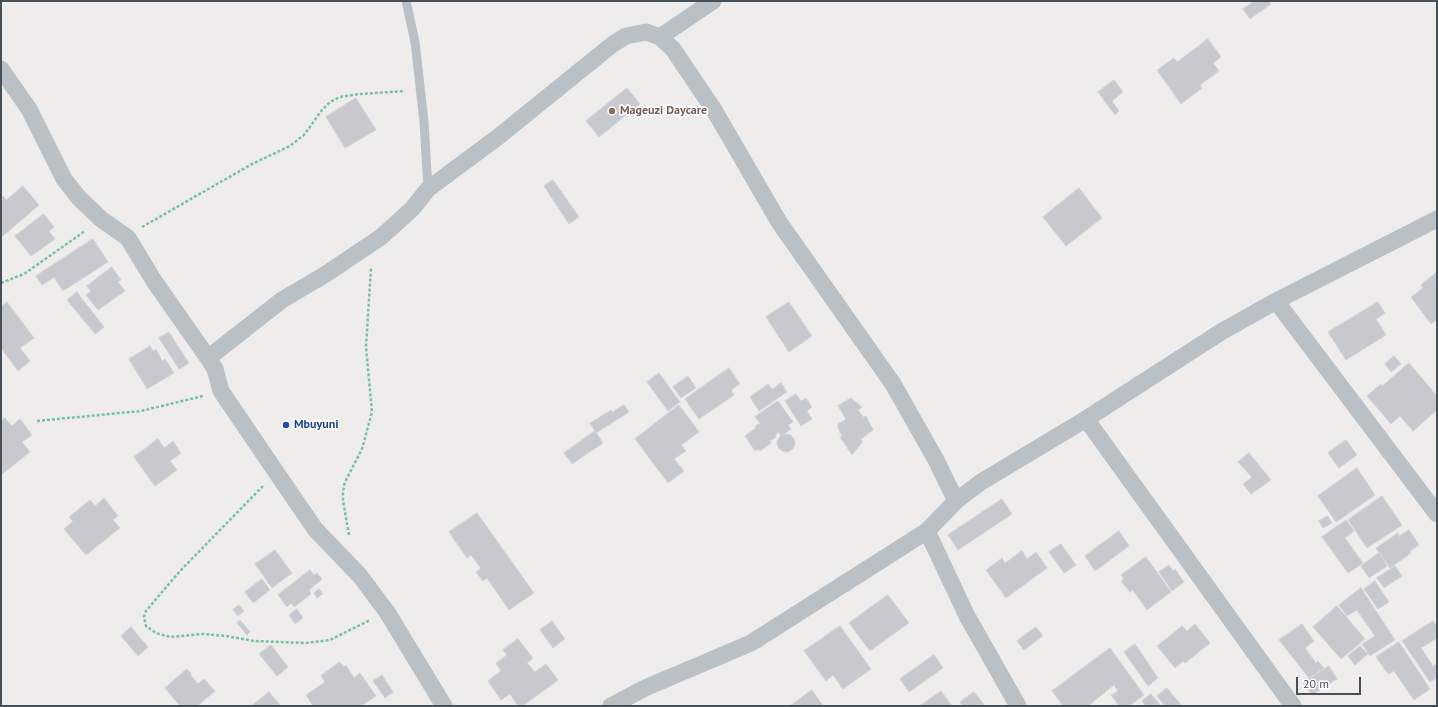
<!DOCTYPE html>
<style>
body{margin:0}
#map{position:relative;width:1438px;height:707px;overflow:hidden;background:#efecec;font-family:"PT Sans",sans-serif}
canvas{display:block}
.frame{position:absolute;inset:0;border:2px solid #475057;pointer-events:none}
.scale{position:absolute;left:1296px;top:677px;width:65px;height:18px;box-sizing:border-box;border:2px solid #475057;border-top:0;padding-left:5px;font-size:12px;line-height:14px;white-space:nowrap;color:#475057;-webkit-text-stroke:3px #fff;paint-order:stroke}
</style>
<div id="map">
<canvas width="1438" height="707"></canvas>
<div class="frame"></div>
<div class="scale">20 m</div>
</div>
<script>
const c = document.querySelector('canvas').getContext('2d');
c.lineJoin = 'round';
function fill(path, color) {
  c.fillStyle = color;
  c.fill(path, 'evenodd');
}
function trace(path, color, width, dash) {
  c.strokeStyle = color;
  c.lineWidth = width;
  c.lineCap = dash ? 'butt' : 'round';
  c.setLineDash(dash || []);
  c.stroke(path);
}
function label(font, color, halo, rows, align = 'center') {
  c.font = font + ' "PT Sans",sans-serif';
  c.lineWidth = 3.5;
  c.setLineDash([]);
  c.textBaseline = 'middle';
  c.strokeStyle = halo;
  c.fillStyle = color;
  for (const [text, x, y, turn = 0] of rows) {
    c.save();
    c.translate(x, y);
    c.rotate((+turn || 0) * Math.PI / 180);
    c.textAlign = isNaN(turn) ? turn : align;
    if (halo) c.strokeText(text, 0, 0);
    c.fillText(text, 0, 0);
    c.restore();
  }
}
const building = new Path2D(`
 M1255 1H1268L1271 4 1250 19 1243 9Z
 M1208 39 1221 57 1213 63 1219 71 1200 85 1202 88 1181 104 1157 70 1174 58 1177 62Z
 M1114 80 1123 92 1112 101 1119 111 1115 115 1098 92Z
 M627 88 640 104 599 137 586 121Z
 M356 98 376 130 345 148 326 117Z
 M553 180 579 217 569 224 544 186Z
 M23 186 39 205 3 236 1 234V198L3 196 6 200Z
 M1079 188 1102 218 1066 246 1043 217Z
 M44 214 54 227 49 231 55 239 31 256 15 236Z
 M93 239 108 262 63 291 54 277 42 285 36 276Z
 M112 267 121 280 118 282 125 291 98 310 86 295 91 291 87 286Z
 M1436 273 1437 320 1431 324 1411 297 1423 288 1421 285Z
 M77 292 104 327 95 334 67 300Z
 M7 302 34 338 20 348 30 361 18 371 1 348V307Z
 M789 302 812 336 789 352 766 317Z
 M1378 302 1385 313 1376 319 1386 335 1346 360 1328 332Z
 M169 332 189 363 179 369 159 338Z
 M150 346 153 351 156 349 162 361 165 359 174 373 147 389 129 359Z
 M1394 356 1401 364 1391 372 1385 364Z
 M1409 363 1437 396V410L1413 431 1400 416 1391 424 1367 396 1381 384 1382 386Z
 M729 368 740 384 731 390 734 395 699 419 685 399Z
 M659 373 680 402 668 411 647 382Z
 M688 376 696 388 681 398 673 387Z
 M781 383 787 392 759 411 750 397 768 384 772 389Z
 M796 394 801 401 806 398 812 407 807 411 812 419 801 426 785 401Z
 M851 398 862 407 858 410 863 417 866 416 873 430 861 439 862 442 852 455 840 437 843 435 840 433 838 427V424L846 419 838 406Z
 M778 401 793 422 788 425 791 429 781 436 779 432 775 435 776 437 770 441 771 443 760 451 759 449 755 451 745 436 756 428 755 426 760 423 755 417Z
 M624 405 629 412 596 433 590 423 611 410 612 412Z
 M679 405 699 432 681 445 686 451 674 459 684 471 668 483 635 439Z
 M5 418 12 426 20 419 32 435 22 442 30 452 2 474 1 421Z
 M595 431 603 443 572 464 564 453Z
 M777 443a9 9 0 1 1 18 0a9 9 0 1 1-18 0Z
 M158 439 164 448 173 441 181 453 170 461 177 470 155 486 134 457Z
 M1346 440 1357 455 1339 468 1328 453Z
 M1249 453 1271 480 1251 494 1243 484 1252 477 1238 462Z
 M1357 468 1375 495 1336 522 1318 496Z
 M1382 496 1402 525 1367 548 1348 520Z
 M104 498 118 516 113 520 120 528 86 555 64 529 73 521 69 517 90 500 95 506Z
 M1002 499 1012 514 958 550 948 535Z
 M477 513 534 593 509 610 487 578 483 581 476 572 481 568 471 555 467 558 449 532Z
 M1328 516 1332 523 1323 528 1319 521Z
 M1346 520 1354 531 1345 538 1363 563 1348 573 1322 537Z
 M1409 530 1419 545 1410 551 1411 553 1390 568 1376 548 1398 533 1399 536Z
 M1119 531 1129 546 1095 571 1085 556Z
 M1061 544 1076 565 1064 573 1049 552Z
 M275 550 292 573 272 588 255 564Z
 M1022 551 1027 559 1036 552 1047 568 1006 598 986 570 1002 558 1005 563Z
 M1379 553 1387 566 1369 578 1361 566Z
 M1146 557 1171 592 1147 610 1133 590 1130 592 1121 581 1124 579 1121 575Z
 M1169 565 1173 571 1175 569 1184 582 1172 591 1159 572Z
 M1395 566 1402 576 1384 588 1377 578Z
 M310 570 314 575 317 573 322 579 309 590 311 594 294 607 291 603 287 607 278 595Z
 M262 579 270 590 253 603 245 592Z
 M1375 581 1389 602 1378 609 1364 589Z
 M1361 588 1395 640 1370 656 1362 644 1375 636 1357 610 1347 616 1339 605Z
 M319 589 323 594 317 598 314 593Z
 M888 595 909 623 870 651 849 623Z
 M239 605 244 611 238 616 233 610Z
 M1337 606 1365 639 1341 659 1313 627Z
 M297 609 303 618 295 624 289 615Z
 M240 620 250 632 247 635 237 623Z
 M552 621 565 639 553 648 540 630Z
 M1433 621 1437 626V638L1421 648 1433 666 1436 664 1437 666V678L1430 682 1402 641Z
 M1195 624 1210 643 1185 663 1183 661 1175 668 1157 646 1182 626 1187 631Z
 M1302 624 1314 641 1305 648 1316 663 1318 661 1324 668 1309 678 1279 640Z
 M840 626 871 669 843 689 833 675 826 681 804 651Z
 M131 627 148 647 138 656 121 636Z
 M1036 627 1043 636 1024 650 1017 641Z
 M518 639 533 658 527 663 535 672 546 664 558 680 523 706H518L510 694 501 700 488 681 501 671 496 663 507 655 503 650Z
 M1399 642 1430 689 1414 700 1394 671 1388 674 1376 657Z
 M1135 644 1158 678 1148 686 1124 652Z
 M271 645 288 667 277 676 259 654Z
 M1360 646 1368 654 1355 665 1348 656Z
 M1110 648 1144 695 1129 706H1119L1111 695 1118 691 1114 685 1088 706H1063L1052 691Z
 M934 655 943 668 909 692 900 679Z
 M340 662 344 667 346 665 354 678 360 673 376 696 361 706H313L306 695 325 682 321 676Z
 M1329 666 1337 679 1312 695 1303 683Z
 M187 669 191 673 190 674 198 684 204 679 215 691 197 706H180L165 688Z
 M382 675 393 692 385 698 373 681Z
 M1167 688 1182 706H1165L1157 696Z
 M812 690 823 706H790Z
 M941 691 952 706H920Z
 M269 692 281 706H252Z
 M974 692 985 706H963L960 702Z
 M1151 694 1161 706H1146L1142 701Z`);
const path = new Path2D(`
 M142 227 252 164 290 146 304 135 322 110 330 102 340 97 360 94 405 91
 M1 283 24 274 85 231
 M37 421 141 411 203 396
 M263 486 180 571 146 611 144 617 146 626 156 633 170 637 203 634 226 636 254 641 306 643 330 640 370 620
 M349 535 343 501V491L345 482 362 449 372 412 366 347 371 268`);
const service = new Path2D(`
 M406 1 415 42 424 122 428 189`);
const minor = new Path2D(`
 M660 37 713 1
 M1 69 29 109 64 179 79 198 101 219 128 238 154 281 208 358
 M1276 301 1437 514
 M1086 419 1293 706
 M927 531 967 616 1018 706
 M444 706 387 612 360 576 315 529 276 472 221 391 215 369 208 358 282 300 326 274 381 237 412 209 428 189 498 137 613 44 626 36 646 32 660 37 673 49 714 110 779 222 893 384 936 460 956 501
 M611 706 645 688 751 643 927 531 956 501 981 482 1086 419 1221 332 1276 301 1437 219`);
const markers = [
 [612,111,4,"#8d6e63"],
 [286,425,4,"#1a4fb4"]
];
const educationNames = [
 ["Mageuzi Daycare",620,111]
];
const transitNames = [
 ["Mbuyuni",294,425]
];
fill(building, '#c7c9cf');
trace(building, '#d1d3d7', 1);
trace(path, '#7bc29f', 2.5, [3, 2]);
trace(service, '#b9c1c7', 9);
trace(minor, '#b9c1c7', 17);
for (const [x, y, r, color] of markers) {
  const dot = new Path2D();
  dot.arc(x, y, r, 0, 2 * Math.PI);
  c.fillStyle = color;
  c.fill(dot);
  trace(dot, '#fff', 1.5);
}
label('bold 12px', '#785e54', '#fff', educationNames, 'left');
label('bold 12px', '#164399', '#fff', transitNames, 'left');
</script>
